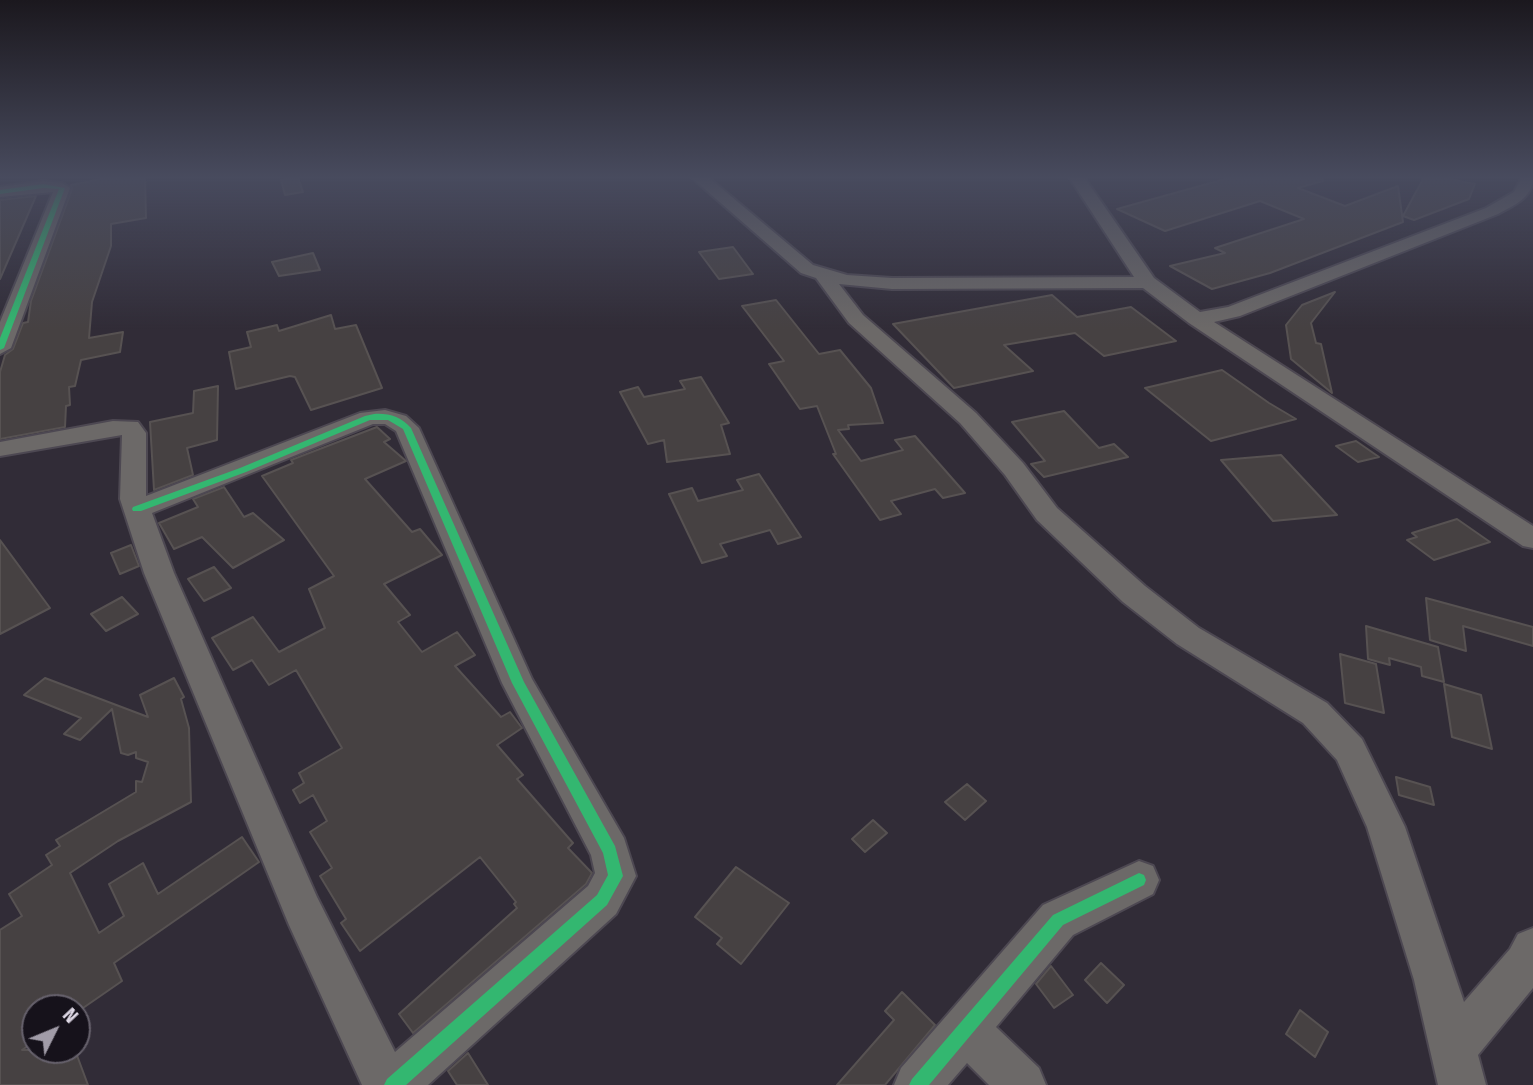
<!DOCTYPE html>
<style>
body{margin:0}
#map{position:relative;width:1533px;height:1085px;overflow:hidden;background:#312c37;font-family:"Fira Sans Condensed",sans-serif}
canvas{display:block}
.north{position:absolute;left:21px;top:994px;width:70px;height:70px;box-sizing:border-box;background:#16121b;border:2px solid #66616c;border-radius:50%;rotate:47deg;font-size:19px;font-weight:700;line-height:28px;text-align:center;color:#ded8e5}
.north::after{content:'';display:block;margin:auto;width:24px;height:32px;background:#a19ca8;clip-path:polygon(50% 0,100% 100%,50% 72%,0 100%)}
</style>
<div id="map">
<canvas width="1533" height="1085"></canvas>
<div class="north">N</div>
</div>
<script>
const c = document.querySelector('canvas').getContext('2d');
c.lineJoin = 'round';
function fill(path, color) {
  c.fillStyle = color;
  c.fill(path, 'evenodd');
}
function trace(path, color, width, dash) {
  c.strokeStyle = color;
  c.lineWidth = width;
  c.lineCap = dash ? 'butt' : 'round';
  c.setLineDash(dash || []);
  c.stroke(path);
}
const building = new Path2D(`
 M110 177H145L146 218 111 224V246L92 302 89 338 123 332 120 352 81 360 75 386 69 387 70 405 66 406 65 427 0 439V372L5 355 13 349 23 323 28 322 31 301 72 189 71 185Z
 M298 177 303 192 285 195 281 180Z
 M1232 177H1322L1323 181 1298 188 1345 206 1398 186 1403 222 1270 273 1212 289 1170 266 1225 253 1215 248 1304 219 1260 201 1165 231 1117 209Z
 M1424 177H1440L1475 184 1469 199 1414 220 1403 216Z
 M36 196 0 279V200Z
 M733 247 753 274 719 279 699 252Z
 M313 253 320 270 279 276 272 262Z
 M1335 292 1311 323 1316 343 1321 344 1332 393 1291 359 1286 325 1302 305Z
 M1052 295 1077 317 1131 307 1176 341 1104 356 1075 333 1004 345 1033 371 954 388 893 324Z
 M776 300 819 354 840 350 871 388 883 423 848 425 849 429 838 430 861 461 903 450 895 440 915 436 965 493 943 498 935 489 891 501 901 514 880 520 833 454H836L817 406 800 409 769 364 784 361 742 306Z
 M331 315 335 329 356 325 382 388 311 410 295 377 290 376 236 389 229 352 251 347 247 332 277 325 279 331Z
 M1222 370 1269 403 1296 419 1211 441 1145 388Z
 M701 377 729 423 721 425 730 454 667 462 664 440 648 444 620 392 638 387 644 397 685 389 680 381Z
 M218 386 217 440 187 448 193 475 154 490 150 422 193 413 194 391Z
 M1064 411 1099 448 1114 444 1128 457 1044 477 1031 464 1045 461 1012 422Z
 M377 427 390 439 384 442 406 461 365 479 412 532 420 529 442 555 384 584 410 615 398 622 422 652 457 632 475 655 455 666 501 717 510 712 522 728 497 745 523 775 517 779 573 843 568 848 592 873 586 884 413 1033 399 1014 517 908 514 904 516 902 480 857 360 951 341 923 346 919 320 876 332 868 310 832 327 821 313 795 300 803 293 790 304 783 299 773 342 748 296 670 269 685 252 660 233 670 212 638 253 617 279 652 325 628 309 589 334 576 262 476 293 463 291 460Z
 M1356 441 1379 457 1358 462 1336 446Z
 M1281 455 1337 515 1273 521 1221 460Z
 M759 474 801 537 778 544 770 530 720 544 727 556 702 563 669 494 692 488 698 501 743 490 737 480Z
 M224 487 244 517 253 513 284 540 233 568 202 537 174 549 159 523 198 507 193 499Z
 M1457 519 1490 542 1434 560 1407 540 1417 537 1412 533Z
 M0 540 50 608 0 634Z
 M131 545 139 566 120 574 111 553Z
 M214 567 231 588 204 601 188 579Z
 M122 597 138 614 106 631 91 614Z
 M1426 598 1533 627V646L1463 626 1466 651 1430 640Z
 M1366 626 1438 647 1444 682 1422 676 1421 667 1389 658 1390 665 1368 659Z
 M1340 654 1376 664 1384 713 1345 703Z
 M45 678 148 717 140 695 174 678 184 697 181 699 189 728 191 802 118 841 70 873 99 933 124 916 109 884 143 863 158 894 242 837 259 862 114 963 122 981 83 1008H35V1041L22 1050H75L88 1085H0V930L22 916 9 894 52 865 46 855 60 846 56 840 136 792V781L142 782 148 762 136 758V752L128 755 121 753 112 709 80 740 64 734 81 718 24 695Z
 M1444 684 1481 695 1492 749 1452 737Z
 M1396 777 1430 787 1434 805 1399 795Z
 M967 784 986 801 965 820 945 802Z
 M873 820 887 833 865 852 852 839Z
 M736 867 789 903 741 964 717 944 722 938 695 917Z
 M1101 963 1124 985 1107 1003 1085 980Z
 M1051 966 1073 995 1054 1008 1036 984Z
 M902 992 935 1025 885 1085H837L894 1020 885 1011Z
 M1300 1010 1328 1032 1315 1057 1286 1034Z
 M468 1053 488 1085H457L448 1071Z`);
const minor = new Path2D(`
 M691 177H708L813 265 847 275 892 278 1134 277 1069 177H1084L1154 278 1200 312 1228 307 1486 208 1514 192 1522 177H1533C1533 198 1514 205 1498 214L1240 316 1214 322 1533 526V548L1523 546 1189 323 1143 288 892 289 839 284 863 315 976 413 1023 463 1057 508 1145 586 1199 628 1327 703 1362 739 1405 827 1464 1002 1510 949 1518 934 1533 928V988L1478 1055 1486 1085H1438L1414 980 1367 827 1337 760 1303 723 1177 644 1123 602 1037 520 1005 475 960 423 849 323 816 278 801 273Z
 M43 181 62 183 70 188 11 348 0 354V322L53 192 0 197V187Z
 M385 410 406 416 419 428 532 679 624 838 636 876 616 914 428 1085H362L289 925 144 573 120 499 122 435 0 456V442L113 421 138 422 146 433V496L360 413ZM373 424H385L396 431 502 683 591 855 595 873 588 886 395 1052 317 897 174 573 152 513Z
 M1139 861 1153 866 1159 880 1153 894 1073 935 996 1027 1039 1068 1046 1085H989L967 1063 948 1085H894L901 1068 1043 905Z`);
const cycleway = new Path2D(`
 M43 184 65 188 4 348 0 350V338L59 189 43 188 0 194V190Z
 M374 414C389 413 401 417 411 428L524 682 615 846 623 876 607 905 406 1085H384L387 1079 597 895 608 875 603 853 512 683 403 429 388 420H370L246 472 141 511H133L132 509 133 507 240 468 365 416Z
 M1139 873 1144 875 1146 880 1144 885 1063 925 929 1085H909L912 1079 1053 915Z`);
fill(building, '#464142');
trace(building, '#575252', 2);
trace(minor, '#4d4852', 4);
fill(minor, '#6c6968');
fill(cycleway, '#33b770');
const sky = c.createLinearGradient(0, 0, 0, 329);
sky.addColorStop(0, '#1b181e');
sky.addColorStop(0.54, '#484b5e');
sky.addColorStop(1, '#484b5e00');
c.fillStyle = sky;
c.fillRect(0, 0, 1533, 329);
</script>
